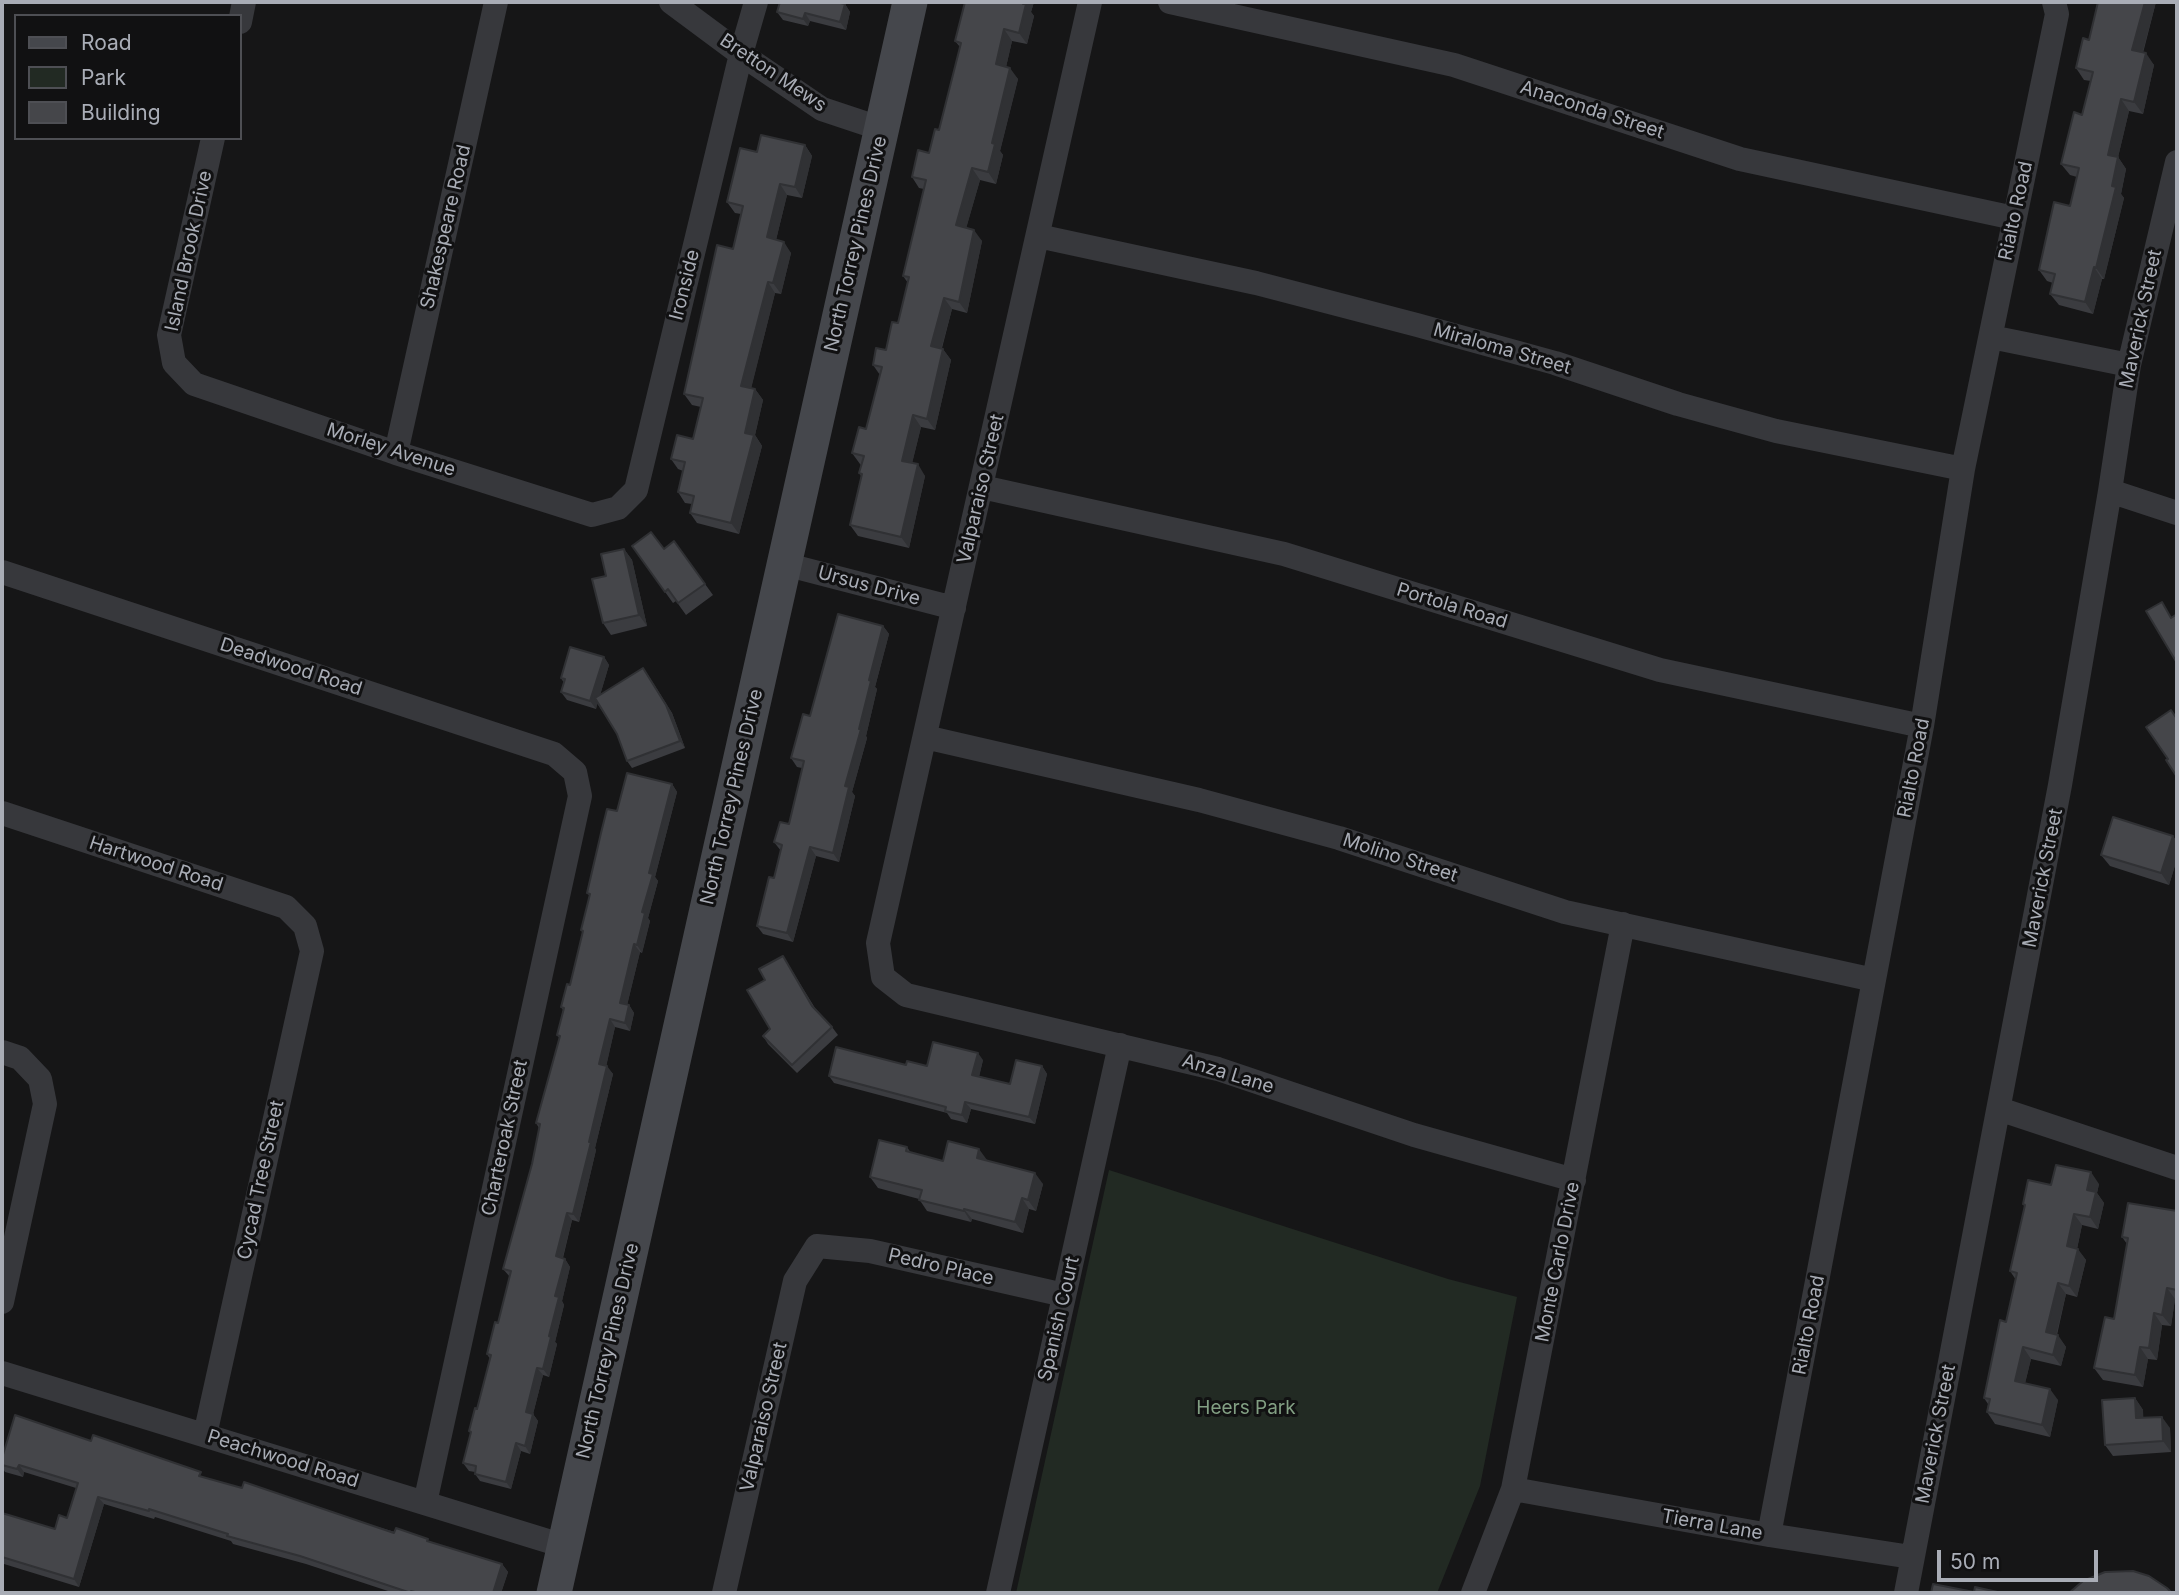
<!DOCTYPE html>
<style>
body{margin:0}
#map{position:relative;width:2179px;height:1595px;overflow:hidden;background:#161617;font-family:Inter,sans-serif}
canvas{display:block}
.frame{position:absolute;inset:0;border:4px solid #a9adb6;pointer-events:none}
.legend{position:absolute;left:14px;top:14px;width:228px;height:126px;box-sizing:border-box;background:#111112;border:2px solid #4e4f54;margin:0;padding:9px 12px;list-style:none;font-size:21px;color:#a9adb6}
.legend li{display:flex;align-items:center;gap:14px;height:35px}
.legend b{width:35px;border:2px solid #4e4f54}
.scale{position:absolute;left:1937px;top:1550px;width:161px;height:32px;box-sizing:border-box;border:4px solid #a9adb6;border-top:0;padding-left:9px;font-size:21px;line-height:24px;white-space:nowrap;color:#a9adb6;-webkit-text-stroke:5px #111112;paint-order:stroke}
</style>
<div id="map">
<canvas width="2179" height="1595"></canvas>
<div class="frame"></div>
<ul class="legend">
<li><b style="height:9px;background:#45474c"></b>Road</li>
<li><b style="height:19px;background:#222a23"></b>Park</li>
<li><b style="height:19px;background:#45464a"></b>Building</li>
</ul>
<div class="scale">50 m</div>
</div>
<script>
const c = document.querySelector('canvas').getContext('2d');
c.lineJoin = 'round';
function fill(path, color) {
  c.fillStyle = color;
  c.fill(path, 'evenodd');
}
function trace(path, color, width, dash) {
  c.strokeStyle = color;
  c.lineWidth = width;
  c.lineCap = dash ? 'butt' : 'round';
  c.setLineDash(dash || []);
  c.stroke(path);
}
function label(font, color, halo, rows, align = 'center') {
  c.font = font + ' Inter,sans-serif';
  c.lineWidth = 6;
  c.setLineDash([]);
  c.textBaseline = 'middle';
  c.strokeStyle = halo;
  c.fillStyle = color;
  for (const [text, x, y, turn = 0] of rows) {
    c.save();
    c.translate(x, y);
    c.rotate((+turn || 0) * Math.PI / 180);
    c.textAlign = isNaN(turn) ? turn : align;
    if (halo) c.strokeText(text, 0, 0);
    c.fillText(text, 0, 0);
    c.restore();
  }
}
const green = new Path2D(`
 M1109 1170 1448 1279 1517 1297 1480 1486 1437 1593H1016Z`);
const minor = new Path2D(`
 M671 2 741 54 822 109 882 129
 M1090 2 878 943 883 977 906 995 1218 1069 1414 1135 1574 1180
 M1170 2 1454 65 1740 159 2014 218
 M240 22 244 2
 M213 138 169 335 174 363 194 384 396 453 592 515 618 508 636 490 741 54 756 2
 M1038 236 1256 283 1417 325 1555 363 1678 404 1776 431 1963 469
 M1991 337 2129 365
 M396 453 496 2
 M982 487 1284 554 1660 670 1922 726
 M2110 491 2177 513
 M784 564 954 608
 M2 572 554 754 575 772 580 796 425 1503
 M925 737 1199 800 1339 838 1565 912 1874 980
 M2 813 286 907 305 926 312 951 205 1435
 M2 1052 20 1058 40 1079 45 1104 2 1302
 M1999 1109 2177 1168
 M2 1373 564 1546
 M1513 1489 1769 1535 1911 1557
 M1769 1535 1922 726 1963 469 2057 14 2054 2
 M724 1593 795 1281 817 1246 870 1251 1064 1295
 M998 1593 1120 1045
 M1473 1593 1513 1489 1623 924
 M1906 1593 2060 785 2110 491 2129 365 2177 162`);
const secondary = new Path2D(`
 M554 1593 910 2`);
const wall = new Path2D(`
 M780 2H843L842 4H845L850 12 846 30 810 21 808 26 783 20 777 12Z
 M965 2H1034L1031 12 1034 16 1027 44 1012 41 1006 67 1018 79 1000 151 1003 155 996 184 980 180 966 228 982 241 967 313 952 309 942 348 951 360 935 430 921 427 912 463 925 476 909 548 858 536 850 525 861 476 859 473 861 465 860 464 852 453 866 429 880 375 873 365 886 350 898 323 908 283 903 276 924 189 919 188 912 177 929 153 939 130 960 47 955 41Z
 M2098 2H2156L2143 53 2154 65 2143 114 2129 111 2118 157 2126 169 2121 194 2124 198 2104 279H2102L2093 314 2059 305 2050 294 2053 283 2047 281 2039 270 2070 206 2077 177 2070 175 2061 164 2082 115 2091 81 2084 80 2076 68 2089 40Z
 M805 145 812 156 802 198 787 195 776 240 791 253 781 294 775 293 751 388 755 389 763 400 755 435 762 446 739 534 697 523 690 513 692 504 685 503 678 492 683 471 678 469 671 459 693 439 701 407 692 405 684 394 733 249 741 214 735 213 727 202 757 152Z
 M674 541 713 595 686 615 676 601 673 603 632 546 664 549Z
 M624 549 632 560 647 626 611 635 603 623 606 576Z
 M883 626 889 634 875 687 877 689 866 736 867 738 852 792 855 796 839 862 816 856 793 942 763 934 757 926 774 878 781 851 774 842 789 824 802 768 797 767 791 758 810 716Z
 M604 657 609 665 600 695 648 675 672 713 685 748 632 768 627 761 617 734 597 703 596 709 567 700 561 692 564 683 561 678Z
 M672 784 677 792 655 877 658 881 648 918 650 921 642 953 640 952 627 1005H629L634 1013 630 1031 615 1027 606 1066 613 1074 595 1148 596 1150 579 1222 572 1220 563 1258 565 1259 570 1267 562 1301 564 1305 555 1342 557 1344 549 1377 543 1375 533 1414 538 1421 530 1454 521 1451 511 1489 480 1481 475 1474V1472L469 1471 463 1463 471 1434 469 1431 477 1409 490 1359 487 1354 498 1323 510 1277 503 1269 532 1164 539 1128 536 1123 560 1039 557 1035 563 1010 561 1007 570 985 583 933 581 930 590 896 587 893 617 811Z
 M2173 836 2177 842V859L2169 885 2110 866 2101 855Z
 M783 956 815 1008 832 1027 838 1035 797 1073 768 1044 763 1036 770 1029 765 980Z
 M983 1060 979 1076 1010 1084 1042 1066 1047 1074 1035 1124 971 1109 967 1123 951 1119 947 1113 834 1083 829 1076 906 1065 927 1066Z
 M907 1147 911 1153 943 1161 987 1160 1043 1184 1036 1211 1029 1209 1023 1233 972 1219 971 1222 927 1211 919 1199 878 1188 870 1177Z
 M2099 1184 2097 1193 2104 1203 2098 1229 2082 1225 2077 1249 2086 1260 2077 1297 2066 1294 2057 1335 2066 1347 2061 1366 2031 1359 2025 1383 2058 1400 2050 1437 1995 1424 1987 1412 1988 1404 1984 1398 2006 1322 2016 1280 2010 1271 2025 1207 2023 1204 2051 1185Z
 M2177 1211V1300L2175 1299 2171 1326 2162 1325 2157 1360 2148 1359 2143 1387 2103 1380 2094 1368 2114 1319 2127 1244 2122 1237Z
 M2135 1398 2143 1410V1418L2170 1428 2171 1452 2113 1456 2105 1445Z
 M91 1441 204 1477 430 1542 502 1564 508 1572 501 1593H394L306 1564 233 1544 231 1541 155 1517 154 1519 104 1504 79 1587 4 1564 2 1571V1513L55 1529 67 1518 76 1488 24 1472 23 1477 5 1472 2 1467V1458Z`);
const shadedWall = new Path2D(`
 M1023 2H1034L1031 12 1034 16 1027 44 1019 33Z
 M2145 2H2156L2140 62 2132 50Z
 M845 4 850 12 846 30 840 22Z
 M805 13 810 21 808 26 803 19Z
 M1004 29 1012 41 1004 76 996 64Z
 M2146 53 2154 65 2143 114 2134 102Z
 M1010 68 1018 79 1000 151 1003 155 996 184 988 172 992 143Z
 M2121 99 2129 111 2116 166 2108 155Z
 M805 145 812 156 802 198 795 187Z
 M2118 157 2126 169 2121 194 2124 198 2104 279 2096 268 2112 186Z
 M972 168 980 180 964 236 956 225Z
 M780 184 787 195 774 248 767 237Z
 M974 230 982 241 967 313 959 302Z
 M784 242 791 253 781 294 773 283Z
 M2094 267 2102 279 2093 314 2085 302Z
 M768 282 775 293 749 397 741 386Z
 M944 298 952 309 939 357 931 346Z
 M943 349 951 360 935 430 927 419Z
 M755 389 763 400 755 435 762 446 739 534 731 523 745 433Z
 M913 415 921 427 910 472 902 461Z
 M918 464 925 476 909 548 901 537Z
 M624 549 632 560 647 626 639 615Z
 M883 626 889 634 875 687 877 689 866 736 867 738 852 792 855 796 839 862 833 853 845 786 859 729 869 680Z
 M604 657 609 665 596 709 590 701Z
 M648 675 672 713 685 748 680 741Z
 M672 784 677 792 655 877 658 881 648 918 650 921 642 953 637 945 649 873Z
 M2173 836 2177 842V859L2169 885 2161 873Z
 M810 847 816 856 793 942 787 933Z
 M634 944 640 952 626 1010 620 1003Z
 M629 1005 634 1013 630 1031 625 1023Z
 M610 1019 615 1027 605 1072 599 1064Z
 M978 1053 983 1060 978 1082 972 1075Z
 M607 1066 613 1074 595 1148 596 1150 579 1222 573 1214Z
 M1042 1066 1047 1074 1035 1124 1029 1117Z
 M965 1102 971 1109 967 1123 962 1115Z
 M979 1149 987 1160 985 1169 977 1158Z
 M2091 1172 2099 1184 2097 1193 2104 1203 2098 1229 2090 1217 2087 1190Z
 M1035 1173 1043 1184 1036 1211 1028 1200Z
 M1022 1198 1029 1209 1023 1233 1015 1222Z
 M964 1209 972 1219 971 1222 964 1211Z
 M567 1213 572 1220 561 1264 556 1256Z
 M2074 1214 2082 1225 2075 1258 2067 1246Z
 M2078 1249 2086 1260 2077 1297 2069 1286Z
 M565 1259 570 1267 562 1301 564 1305 555 1342 557 1344 549 1377 543 1369 555 1296Z
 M2058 1283 2066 1294 2054 1344 2046 1332Z
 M2167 1288 2175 1299 2171 1326 2162 1315Z
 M2154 1313 2162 1325 2157 1360 2149 1348Z
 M2058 1335 2066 1347 2061 1366 2053 1355Z
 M2023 1347 2031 1359 2023 1392 2015 1381Z
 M2140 1347 2148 1359 2143 1387 2135 1375Z
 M537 1368 543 1375 533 1414 538 1421 530 1454 525 1446 526 1412Z
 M2050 1389 2058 1400 2050 1437 2042 1425Z
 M2135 1398 2143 1410 2144 1430 2136 1418Z
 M2162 1417 2170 1428 2171 1452 2163 1441Z
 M516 1443 521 1451 511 1489 506 1482Z
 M19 1465 24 1472 23 1477 17 1469Z
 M98 1497 104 1504 79 1587 74 1579Z
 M502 1564 508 1572 501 1593H493Z`);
const building = new Path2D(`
 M780 2H836L845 4 840 22 805 13 803 19 777 12Z
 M965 2H1023V4H1026L1019 33 1004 29 996 64 1010 68 992 143 995 144 988 172 972 168 956 225 974 230 959 302 944 298 931 346 943 349 927 419 913 415 902 461 918 464 901 537 850 525 862 474 859 473 864 456 852 453 859 427 866 429 882 367 873 365 876 348 886 350 892 322 898 323 909 277 903 276 926 180 912 177 918 150 929 153 935 129 939 130 961 43 955 41Z
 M2098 2H2145L2132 50 2146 53 2134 102 2121 99 2108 155 2118 157 2112 186 2116 187 2096 268 2094 267 2085 302 2050 294 2055 274 2039 270 2054 202 2070 206 2079 168 2061 164 2074 112 2082 115 2093 72 2076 68 2083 38 2089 40Z
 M761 135 805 145 795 187 780 184 767 237 784 242 773 283 768 282 741 386 755 389 745 433 754 435 731 523 690 513 694 496 678 492 685 462 671 459 677 435 693 439 703 398 684 394 717 245 733 249 743 206 727 202 740 148 757 152Z
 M651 532 664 549 674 541 705 584 678 603 668 589 665 592 632 546Z
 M624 549 639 615 603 623 592 579 606 576 601 554Z
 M2162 602 2171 618 2177 614V663L2146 611Z
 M838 614 883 626 869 680 871 681 859 729H861L845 786 849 787 833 853 810 847 787 933 757 926 769 877 774 878 782 845 774 842 780 822 789 824 804 761 791 758 803 714 810 716Z
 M570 647 604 657 590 701 561 692 565 679 561 678Z
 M643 668 666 705 680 741 627 761 617 734 595 698Z
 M2171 710 2177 719V777L2166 760 2168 759 2146 727Z
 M627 773 672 784 649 873 653 874 642 912 645 913 637 945 634 944 620 1003 629 1005 625 1023 610 1019 599 1064 607 1066 589 1142H591L573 1214 567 1213 556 1256 565 1259 555 1296 559 1297 549 1336 551 1337 543 1369 537 1368 526 1412 533 1414 525 1446 516 1443 506 1482 475 1474 476 1466 463 1463 471 1432 469 1431 475 1408 477 1409 491 1355 487 1354 495 1322 498 1323 511 1271 503 1269 532 1164 540 1124 536 1123 560 1036 557 1035 564 1008 561 1007 567 984 570 985 583 931 581 930 590 894 587 893 601 833 607 809 617 811Z
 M2113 817 2173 836 2161 873 2101 855Z
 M783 956 812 1006 832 1027 792 1065 763 1036 770 1029 747 990 765 980 759 969Z
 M933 1042 978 1053 972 1075 1010 1084 1016 1060 1042 1066 1029 1117 965 1102 962 1115 945 1111 946 1107 829 1076 836 1047 906 1065 907 1061 927 1066Z
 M879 1140 907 1147 906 1151 943 1161 948 1141 979 1149 977 1158 1035 1173 1028 1200 1022 1198 1015 1222 964 1209V1211L919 1200 922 1190 870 1177Z
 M2056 1165 2091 1172 2087 1190 2096 1192 2090 1217 2074 1214 2067 1246 2078 1249 2069 1286 2058 1283 2046 1332 2058 1335 2053 1355 2023 1347 2015 1381 2050 1389 2042 1425 1987 1412 1990 1399 1984 1398 2000 1320 2006 1322 2017 1273 2010 1271 2025 1205 2023 1204 2028 1180 2051 1185Z
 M2128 1203 2177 1211V1290L2167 1288 2162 1315 2154 1313 2149 1348 2140 1347 2135 1375 2094 1368 2105 1317 2114 1319 2128 1238 2122 1237Z
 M2135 1398 2136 1418 2162 1417 2163 1441 2105 1445 2102 1400Z
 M15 1415 91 1441 93 1435 201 1472 199 1476 242 1488 244 1482 394 1533 396 1528 428 1539 427 1541 502 1564 493 1593H419L411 1591V1593L300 1556 227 1536 228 1534 149 1509V1511L98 1497 74 1579 2 1557V1513L55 1529 59 1515 67 1518 78 1483 19 1465 17 1469 2 1465V1458Z
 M2133 1571 2149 1576 2167 1588 2172 1593H2069L2083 1581 2105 1572Z
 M1933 1584 1974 1592 1975 1587 2002 1593H1931Z`);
const streetNames = [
 ["Bretton Mews",773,73,34],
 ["Anaconda Street",1592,110,18],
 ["Rialto Road",2016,211,-78],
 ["Shakespeare Road",446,227,-77],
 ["North Torrey Pines Drive",856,244,-77],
 ["Island Brook Drive",189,251,-78],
 ["Ironside",685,285,-76],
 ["Maverick Street",2141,319,-78],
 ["Miraloma Street",1502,349,16],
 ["Morley Avenue",391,450,18],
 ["Valparaiso Street",981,489,-77],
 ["Ursus Drive",869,586,15],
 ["Portola Road",1452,606,17],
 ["Deadwood Road",291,667,18],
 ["Rialto Road",1914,768,-79],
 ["North Torrey Pines Drive",732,797,-77],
 ["Molino Street",1400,858,18],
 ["Hartwood Road",156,864,18],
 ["Maverick Street",2043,878,-79],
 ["Anza Lane",1228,1074,17],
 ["Charteroak Street",505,1138,-78],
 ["Cycad Tree Street",261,1180,-78],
 ["Monte Carlo Drive",1558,1262,-79],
 ["Pedro Place",941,1267,13],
 ["Spanish Court",1059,1319,-77],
 ["Rialto Road",1809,1325,-79],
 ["North Torrey Pines Drive",608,1351,-77],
 ["Valparaiso Street",764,1417,-77],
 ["Maverick Street",1936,1434,-79],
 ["Peachwood Road",283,1459,17],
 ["Tierra Lane",1712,1525,10]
];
const parkNames = [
 ["Heers Park",1246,1408]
];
fill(green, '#222a23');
trace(minor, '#37383c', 24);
trace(secondary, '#45474c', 35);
fill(wall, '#3b3c40');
fill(shadedWall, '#303134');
fill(building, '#45464a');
trace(building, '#303134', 2);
label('19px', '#a9adb6', '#111112', streetNames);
label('19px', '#829f83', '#111112', parkNames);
</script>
